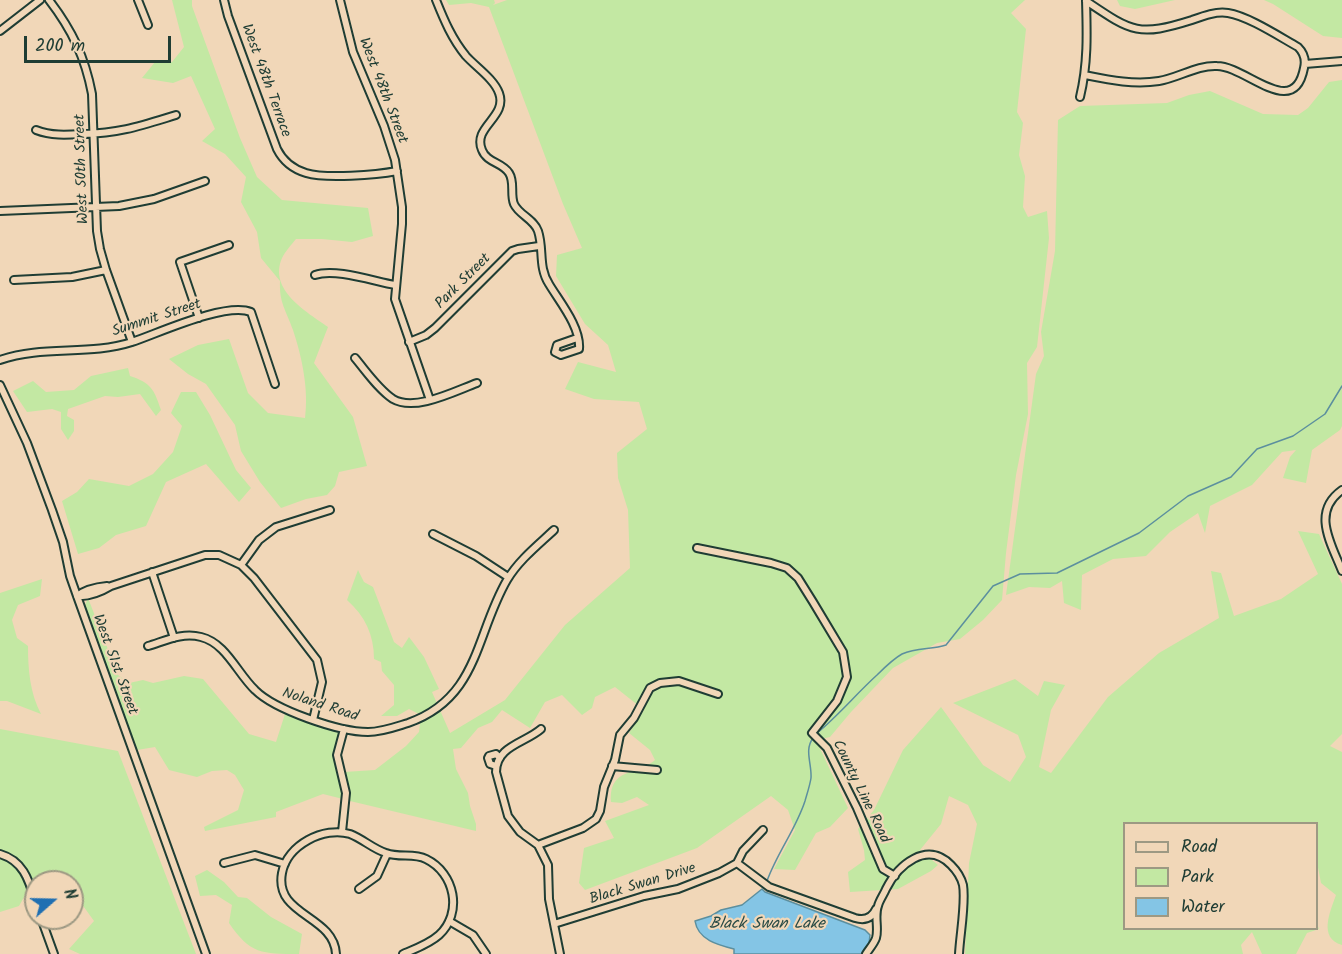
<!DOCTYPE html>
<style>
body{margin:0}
#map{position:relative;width:1342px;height:954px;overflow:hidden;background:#f1d7b8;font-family:Kalam,sans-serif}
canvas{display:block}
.legend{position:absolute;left:1123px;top:822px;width:195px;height:108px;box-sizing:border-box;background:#f1d7b8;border:2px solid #9d9983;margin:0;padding:8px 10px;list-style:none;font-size:18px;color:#1f3d34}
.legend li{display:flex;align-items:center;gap:12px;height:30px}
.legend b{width:30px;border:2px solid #9d9983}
.north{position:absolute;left:24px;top:870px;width:60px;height:60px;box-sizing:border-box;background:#f1d7b8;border:2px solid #9d9983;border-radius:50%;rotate:70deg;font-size:16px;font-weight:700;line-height:24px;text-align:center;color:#1f3d34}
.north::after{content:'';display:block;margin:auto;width:21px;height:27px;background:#1f6fb2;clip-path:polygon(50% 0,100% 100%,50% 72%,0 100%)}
.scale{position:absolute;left:24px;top:36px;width:147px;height:27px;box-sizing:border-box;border:3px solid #1f3d34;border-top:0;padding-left:8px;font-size:18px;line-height:21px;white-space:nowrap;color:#1f3d34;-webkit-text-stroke:4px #f1d7b8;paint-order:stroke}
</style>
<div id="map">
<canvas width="1342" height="954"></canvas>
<ul class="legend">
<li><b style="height:8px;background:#f1d7b8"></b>Road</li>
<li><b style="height:16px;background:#c3e8a3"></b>Park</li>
<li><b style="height:16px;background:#84c5e5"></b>Water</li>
</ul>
<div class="north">N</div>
<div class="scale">200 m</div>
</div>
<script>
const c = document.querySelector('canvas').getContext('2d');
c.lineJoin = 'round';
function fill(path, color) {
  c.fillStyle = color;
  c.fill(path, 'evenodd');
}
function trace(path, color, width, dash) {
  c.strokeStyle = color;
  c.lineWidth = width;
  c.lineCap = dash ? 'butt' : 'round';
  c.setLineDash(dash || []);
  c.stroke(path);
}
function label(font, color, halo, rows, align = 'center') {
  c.font = font + ' Kalam,sans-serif';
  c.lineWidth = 4.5;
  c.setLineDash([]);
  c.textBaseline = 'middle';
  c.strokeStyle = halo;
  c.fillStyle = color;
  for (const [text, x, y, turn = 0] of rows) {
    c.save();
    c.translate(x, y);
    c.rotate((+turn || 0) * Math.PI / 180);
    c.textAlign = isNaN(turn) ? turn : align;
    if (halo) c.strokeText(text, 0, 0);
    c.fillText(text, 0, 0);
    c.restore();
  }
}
const green = new Path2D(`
 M172 0H192V6L240 138 257 177 282 200 368 208 373 236 352 242 322 239H296C291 245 285 252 282 258 268 290 307 312 328 327L314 363 353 417 367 466 339 472 335 486 327 495 306 499 281 508 260 482 241 451 235 425 206 384 188 374 169 359 198 345 229 339 248 393 268 413 305 418C309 390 302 357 293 330 286 310 279 303 280 281L261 258 257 232 241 202 246 177 225 154 202 141 215 129 191 76 173 83 142 78 155 62H172L184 47Z
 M446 0H494L495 3 493 5 507 0H1025L1011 13 1026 29 1017 112 1023 123 1019 155 1025 176 1023 207 1028 217 1047 211 1049 238 1037 347 1027 363 1028 414 1016 475 1006 553 1002 600 983 620 960 639 937 643 893 668 851 712 830 737 816 740 848 808 830 827 816 833 795 870 774 869 795 830 788 810 771 796 697 848 585 890 579 883 584 848 614 838 605 821 649 805 637 797 622 803 611 802C609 767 636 776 655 760L650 750 629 733 644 710 615 687 595 697 592 708 582 715 562 695 545 702 530 728 502 710 492 722 478 728 461 748 453 749 456 769 468 793 470 806 476 824V831L350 801 348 785 344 772 375 770 406 746 419 732 421 715 409 709 397 716H381L394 705V685L382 671 381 662 374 659C374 635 365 616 347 600L358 570 364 582 373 587 394 642 402 648 409 637 424 657 439 689 432 692 450 733 505 700 565 625 630 568 628 510 618 478 617 453 647 429 639 402 594 399 565 389 578 362 616 372 608 345 585 324 556 276 557 255 582 248 563 204 489 7 471 3 449 5Z
 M1117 0H1175L1135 9 1120 6Z
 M1264 0H1342V38L1323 36 1273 4Z
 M1342 80V426L1340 430 1312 450 1306 483 1283 478 1290 457 1296 450 1282 452 1252 485 1210 506 1205 533 1198 513 1170 532 1146 556 1113 559 1082 575 1081 610 1064 603 1062 581 1050 588 1029 587 1006 595 1036 374 1044 356 1041 332 1055 251 1058 120 1080 106 1167 103 1189 95 1210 91 1263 114 1298 115 1308 108 1329 82Z
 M128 368 130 376C151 383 154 389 161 410L156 416 140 394 118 397 105 396 68 409 67 416 74 420V431L68 440 61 429V412L52 409 27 412 13 391 33 381 46 392 74 390 91 376Z
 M181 392H196L210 415 236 470 251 488 239 502 206 464 166 482 146 526 116 535 99 548 78 554 62 501 77 492 89 479 129 486 153 474 173 452 182 426 171 413Z
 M1298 531 1319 534 1342 584V734L1330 746 1342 752V945C1318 938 1330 912 1336 895L1321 883 1317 862 1316 824H1124V928H1316L1317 924 1319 929 1307 933 1296 954H1262L1252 932 1241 945 1243 954H965L969 863 977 824 968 805 949 796 941 824 920 850 938 865 931 871 898 889 850 892 848 872 865 860 864 850 858 829 874 810 903 750 941 707 983 765 1010 782 1026 757 1018 735 953 703 1015 679 1038 696 1044 681 1065 685 1051 710 1039 767 1051 773 1108 697 1159 653 1219 618 1211 571 1221 573 1234 616 1281 599 1318 574Z
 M42 579 40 596 18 605 12 620 17 638 28 646C28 670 30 693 41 714L7 701H0V593Z
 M88 598 118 675 129 683 143 680 153 683 184 676 203 679 249 734 276 742 285 714 338 730C340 740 334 749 334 760 336 773 343 785 343 799L323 794 276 812V817L205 831 204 827 238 810 244 790 235 775 227 770 212 771 197 777 169 770 155 747 137 750 85 605Z
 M0 729 118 751 196 954H80L69 949 94 921 76 896H72V882H36V885L32 883 19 906 0 912Z
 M207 870 224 882 238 897 247 898 271 917 302 934 299 954C262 954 250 954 229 923L232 905 216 895 200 896 195 876Z`);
const water = new Path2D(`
 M762 889 765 892 865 930 870 935 869 943 861 954H734V949C718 945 698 940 695 921L711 916 721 910 742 905Z`);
const stream = new Path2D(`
 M817 733C839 715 856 694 877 675 884 668 893 659 902 654 917 647 932 650 946 645L993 586 1020 574 1057 573 1139 533 1188 496 1231 477 1257 449 1293 436 1325 414 1342 386
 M767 881C777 853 796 829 805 801 807 794 810 785 811 778 812 764 804 750 813 738`);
const minor = new Path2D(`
 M49 0C72 30 85 57 92 94L97 231 100 249 106 270 132 342
 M138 0 148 25
 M224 0 228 16 277 149C283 161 293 169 306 173 326 179 376 175 397 171
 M340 0 353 52 384 126 395 160 402 207V224L395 299 430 400
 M436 0C444 20 452 39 466 56 476 67 494 79 499 93 508 117 472 127 482 150 487 163 502 162 509 173 515 182 510 194 514 204 519 215 534 219 538 231 544 249 538 267 549 284 559 301 581 327 579 349L561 355 555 352 557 345 577 338
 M0 31 40 0
 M1305 64 1342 61
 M1085 75C1110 80 1134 85 1159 81 1178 78 1197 65 1217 66 1246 66 1294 121 1304 68 1306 60 1304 53 1298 47 1280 37 1248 16 1228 13 1216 11 1203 16 1192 20 1138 37 1132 32 1086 1
 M1080 97C1088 64 1087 33 1086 0
 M36 130C52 136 66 135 83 134 121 133 140 126 176 115
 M0 211 119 206 154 199 205 181
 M315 275C335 268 373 281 395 285
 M14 280 72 277 106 270
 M199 318 180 262 229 245
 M409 342 426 335 435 328 512 251 518 249 539 246
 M355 358C366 371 378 389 393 399 415 412 455 391 477 383
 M0 360C43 345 89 356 132 342 159 333 225 302 251 312L275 384
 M0 385 27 443 52 510 63 542 70 576 77 596 206 954
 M1342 490C1311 512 1331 543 1342 571
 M433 534 476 556 508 577
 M697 548 771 563 787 568 798 578 813 602 843 652 847 677 837 701 812 733 827 748 857 808 883 869 895 876
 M241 565 259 540 276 527 330 510
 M152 572 174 638
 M77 596C89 597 101 592 111 586L205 555H219L241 565 254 578 317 660 322 682 313 720
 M77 596C86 589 96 587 107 586
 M148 646C165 641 182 632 201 637 226 643 237 673 255 690 275 710 339 732 368 732 382 732 395 727 408 723 479 698 475 635 507 580 519 560 538 545 554 530
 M541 729C525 743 496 746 496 772L508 816 520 832 538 845 548 865 549 899 560 954
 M496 766 490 764 488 758 489 756 496 754 500 758
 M612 766 657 770
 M342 832 346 793 337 755 344 729
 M538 845 583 828 596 819 600 811 604 787 615 760 620 735 634 718 650 688 660 683 679 681 718 694
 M0 854C24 861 29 881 36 903
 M224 863 255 855 285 864
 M737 863 769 887 855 918C865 921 872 918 876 909
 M359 889 377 876 387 854
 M41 918 54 954
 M449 921 473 935 486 954
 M554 924 644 896 678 889 719 873 737 863 743 851 763 830
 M336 954C334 915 274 916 282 873 287 845 324 826 350 834 363 839 373 849 386 853 399 858 414 853 426 859 455 873 463 913 439 935 429 944 415 949 403 954
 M866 954C869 949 874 944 876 938 879 928 874 916 878 906 879 901 884 894 886 889 898 865 927 840 951 865 956 870 961 877 963 885 966 903 960 934 959 954`);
const streetNames = [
 ["West 48th Terrace",265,81,70],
 ["West 48th Street",382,91,69],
 ["West 50th Street",83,169,-92],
 ["Park Street",464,282,-45],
 ["Summit Street",157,319,-18],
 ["West 51st Street",114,665,70],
 ["Noland Road",320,706,18],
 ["County Line Road",860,792,64],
 ["Black Swan Drive",643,885,-17]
];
const waterNames = [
 ["Black Swan Lake",767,925]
];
fill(green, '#c3e8a3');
fill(water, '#84c5e5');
trace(water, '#5c8f9e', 1.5);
trace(stream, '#5c8f9e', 1.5);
trace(minor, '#1f3d34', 10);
trace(minor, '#f1d7b8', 6);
label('15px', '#1f3d34', '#f1d7b8', streetNames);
label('italic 16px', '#294b46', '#f1d7b8', waterNames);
</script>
